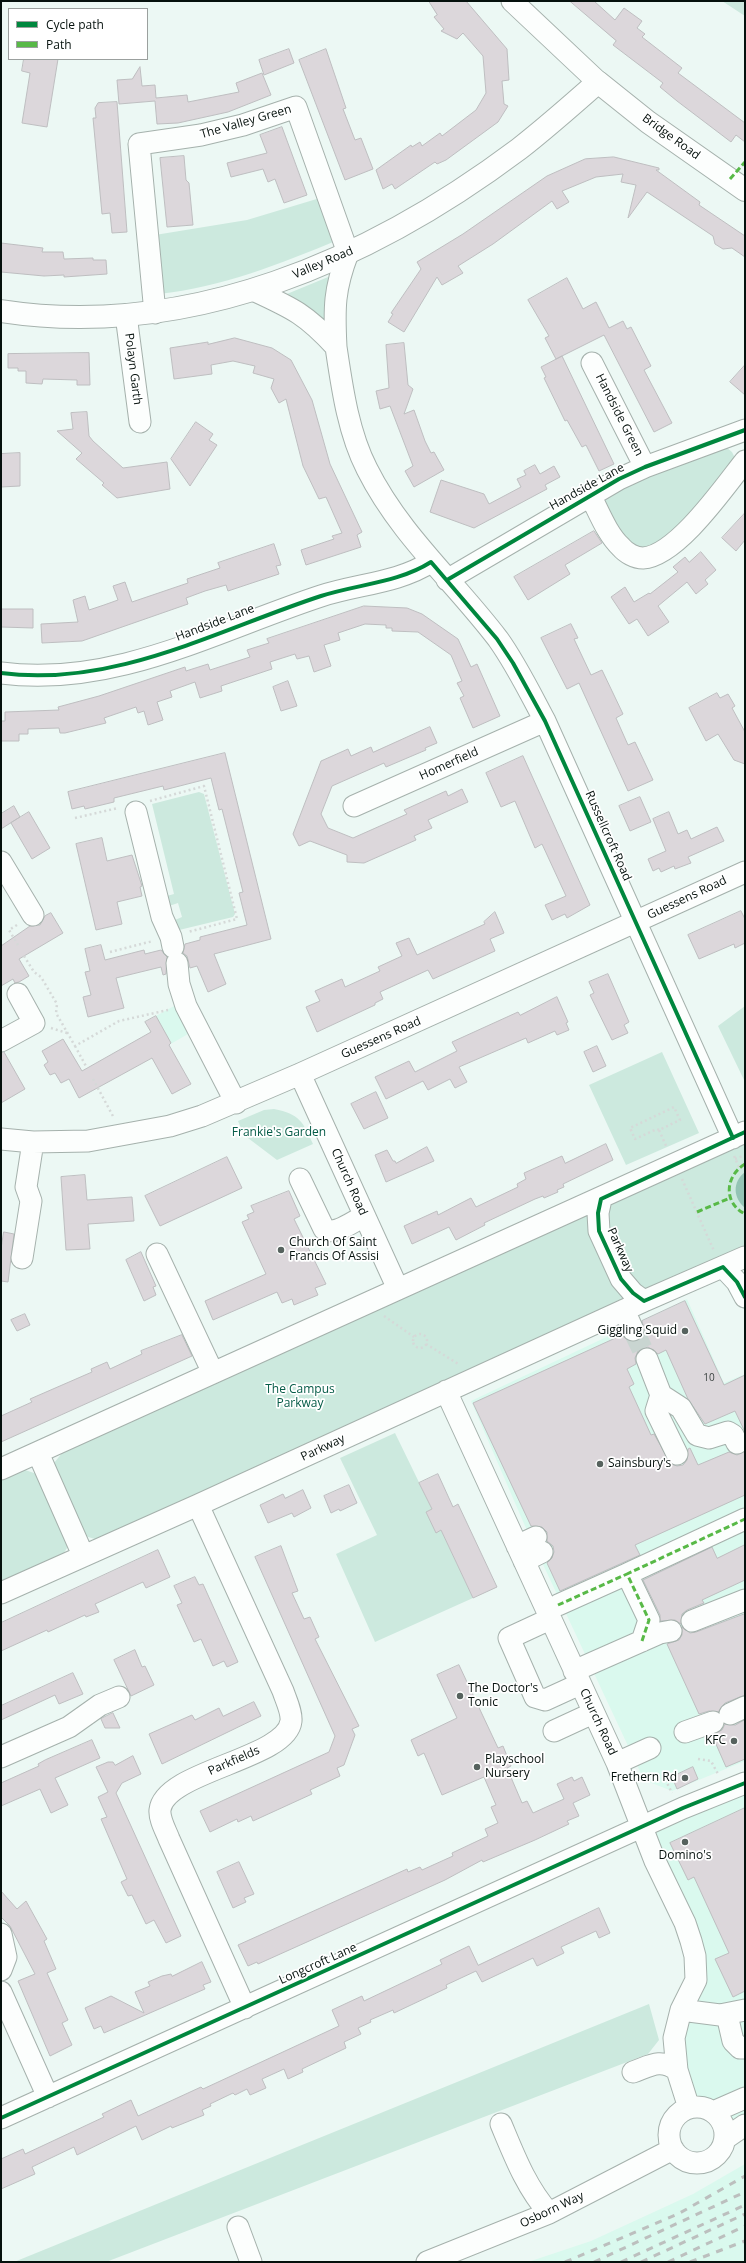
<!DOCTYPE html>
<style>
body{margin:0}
#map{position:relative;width:746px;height:2263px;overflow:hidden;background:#ecf8f4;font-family:"Open Sans",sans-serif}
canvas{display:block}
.frame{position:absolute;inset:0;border:2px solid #05110d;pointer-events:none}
.legend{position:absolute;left:8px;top:8px;width:140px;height:52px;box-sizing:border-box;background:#fff;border:1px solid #9ba09e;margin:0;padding:5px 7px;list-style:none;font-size:12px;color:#05110d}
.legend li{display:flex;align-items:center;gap:8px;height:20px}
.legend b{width:20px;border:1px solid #9ba09e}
</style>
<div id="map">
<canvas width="746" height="2263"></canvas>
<div class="frame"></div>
<ul class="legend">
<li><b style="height:5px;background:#00873e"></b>Cycle path</li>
<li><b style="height:5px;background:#58b947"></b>Path</li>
</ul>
</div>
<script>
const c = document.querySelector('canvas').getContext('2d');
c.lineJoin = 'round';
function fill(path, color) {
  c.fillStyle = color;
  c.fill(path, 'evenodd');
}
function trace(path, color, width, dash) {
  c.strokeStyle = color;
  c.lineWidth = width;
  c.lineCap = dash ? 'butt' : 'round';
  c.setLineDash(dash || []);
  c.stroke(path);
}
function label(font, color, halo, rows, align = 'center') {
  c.font = font + ' "Open Sans",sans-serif';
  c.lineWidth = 3.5;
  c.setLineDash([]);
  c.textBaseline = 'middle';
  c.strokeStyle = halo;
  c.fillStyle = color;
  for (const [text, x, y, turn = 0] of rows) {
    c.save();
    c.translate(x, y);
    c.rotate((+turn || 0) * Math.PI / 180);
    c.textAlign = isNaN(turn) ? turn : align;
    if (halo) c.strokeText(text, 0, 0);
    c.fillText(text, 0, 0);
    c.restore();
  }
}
const built = new Path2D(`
 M174 1006 188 1034 162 1049 145 1022Z
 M687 1299 724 1383 745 1374V1761L672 1791 644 1780 525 1526 471 1401Z
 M745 1783V2131L725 2129 713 2112 689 2108 677 2070 696 1980 643 1828Z
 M745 2164V2262H528L591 2241 693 2194Z`);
const green = new Path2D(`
 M722 1H745V16Z
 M320 198 338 240C280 264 222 287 159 294L155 235 247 220Z
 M333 275 325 323 282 296Z
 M726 447 732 452 736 460 730 474 652 552 627 548 601 506 604 496 611 490Z
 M199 792 204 794 235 914 233 917 175 931V920L182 917 178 903 166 907 163 897 174 894 152 804Z
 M745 1006V1082L718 1026Z
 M662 1052 699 1133 626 1165 589 1085Z
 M274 1109C300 1114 303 1122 313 1144L277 1160 244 1135 238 1121 264 1110Z
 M745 1140V1248L657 1288 645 1289 635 1285 605 1227 610 1203Z
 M586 1211 629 1300 99 1540 88 1537 80 1530 54 1463 66 1448Z
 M395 1433 432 1509 426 1512 436 1532 441 1530 473 1598 375 1642 336 1554 377 1535 340 1458Z
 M22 1469 37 1474 68 1540 67 1548 62 1556 1 1586V1476Z
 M649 2004 659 2040 648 2054 106 2262H14Z`);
const water = new Path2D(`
 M745 1172V1208C733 1198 732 1182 745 1172Z`);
const building = new Path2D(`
 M429 1H466L507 49 509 80 502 81 504 104 508 106 498 122 446 160 437 164 435 162 395 189 392 184 383 189 376 170 411 145 412 147 420 142 422 146 440 133 442 136 476 110 486 93 483 56 463 33 457 39 441 31 444 29 434 17 437 15Z
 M570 1H594L615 20 624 8 642 21 637 28 645 34 642 37 682 68 678 73 745 123V142L736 135 731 142 677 101 660 87 663 83 613 45 616 41Z
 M289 49 294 63 264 75 259 60Z
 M326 49 346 108 343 109 355 140 361 138 373 169 345 180 299 60Z
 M24 59H58L47 127 22 123 30 73 22 71Z
 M140 67 142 86 155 85 156 98 187 95 188 102 239 92 236 83 262 73 271 95 228 112 178 123 157 124 155 101 119 104 117 80 132 79Z
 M117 102 127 232 112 233 110 213 102 214 93 118H96L95 108 98 103Z
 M282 127 307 195 284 203 275 179 268 182 263 169 231 177 227 163 267 153 260 135Z
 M184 156 186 180 189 183 193 225 167 227 160 158Z
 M614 157 659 168V170H656L700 202 699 205 745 236V257L732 248 723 249 715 244 713 236 647 192 628 218 636 185 621 182 623 174 596 177 562 191 569 202 557 209 552 201 493 244 458 266 463 273 442 285 437 277 404 332 388 322 393 314 391 313 421 269 417 262 463 234 547 176 585 159Z
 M1 243 43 248 42 252H63L64 259 93 258V260H106L107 274 64 277V275L44 276 1 272Z
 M567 278 583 309 596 302 609 328 623 321 627 329 631 327 651 366 644 370 672 423 654 432 604 335 562 356 614 464 599 471 586 445 582 447 567 420 565 421 544 378 546 377 541 367 562 356 556 359 545 338 549 336 528 300Z
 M235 338 272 348 291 360 312 400 330 464 362 532 357 535 361 547 306 565 301 550 334 539 332 536 342 533 326 497 319 499 303 466 286 399 279 403 271 388 274 379 253 373 255 366 233 361 211 365 212 374 174 379 170 348 208 342V344Z
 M404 343 408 385 413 389 404 414 414 410 425 441 431 453 434 452 444 470 414 487 405 471 413 466 390 406 380 409 376 391 389 388 386 345Z
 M89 353 90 385H77V380L43 379 42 384 26 383V371H18V368H8V354Z
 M745 365V395L730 382Z
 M87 412 89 436 93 441 123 468 167 462 170 489 117 498 102 485 104 483 76 459 82 453 57 431 73 429 71 413Z
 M196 422 213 434 209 440 217 445 190 486 171 459Z
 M20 453V486L1 487V454Z
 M535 465 540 474 554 466 560 477 545 485 547 489 474 528 430 512 441 480 484 494 489 504 521 487 517 479 526 475 524 471Z
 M745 513V540L736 551 722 538Z
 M594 531 602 543 565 565 570 574 528 600 514 577Z
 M274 544 281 565 276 566 279 574 228 591 226 585 205 591 186 598 188 604 82 641 42 643 41 624 78 622 73 600 85 596 89 610 104 605 118 600 113 586 125 582 132 602 188 583 187 579 220 568 218 563Z
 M701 552 716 570 705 580 708 584 696 594 687 582 658 606 669 622 648 636 637 619 629 624 611 597 625 587 634 602 649 593 650 594 678 572 673 567 685 557 689 562Z
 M364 606 407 608 422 614 458 639 471 667 477 664 500 716 473 728 460 698 464 696 457 683 462 681 451 655 418 632 392 631V628H386V625L365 624 338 633 340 640 324 645 331 666 314 672 309 656 297 659 295 654 270 662 272 669 221 686 222 691 200 698 195 682 170 691 172 697 157 702 163 720 148 725 144 711 138 713 136 707 104 718 106 723 65 733H60L59 728 28 729V734H19V741H1V721H5V712L59 710 58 707 99 696 185 667 186 671 208 664 210 670 250 657 247 650 269 643 267 639Z
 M1 609H33V628L1 627Z
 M571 624 578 638 574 639 591 675 602 670 623 714 616 718 628 745 635 742 653 780 628 791 579 683 567 689 541 638Z
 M288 681 297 706 281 711 273 687Z
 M717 693 720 698 728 694 735 706 732 708 745 732V764L734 760 718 734 706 741 689 708Z
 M430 727 437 743 425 748 426 750 386 767 384 763 332 786 321 814 328 828 353 838 407 814 404 810 446 791 448 796 462 789 468 802 428 820 432 828 414 836 416 840 364 863 347 862V855L310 841 299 846 293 834 321 761 348 749 351 756 371 747 373 752Z
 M225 753 271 939 214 954 226 984 208 992 197 966 190 968 187 956 183 953 185 944 200 940V937L247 925 239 893 243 892 222 809 219 810 211 778 164 790 163 786 114 798V802L85 809 84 806 72 809 68 792Z
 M523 756 590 905 567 918 565 914 552 920 545 905 566 896 542 844 535 848 515 801 501 807 486 773Z
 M640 797 651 822 630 831 619 806Z
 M14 806 20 817 1 829V814Z
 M29 812 50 848 32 859 11 823Z
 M669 812 678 834 687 830 691 839 717 827 724 841 688 857 691 863 675 869 674 866 661 872 659 868 653 871 648 859 666 851 653 819Z
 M102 838 107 861 132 855 142 886 140 887 142 896 117 902 122 924 96 930 76 844Z
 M741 911 745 919V943L735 948 734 944 699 959 688 935Z
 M495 912 504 933 490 939 495 951 433 979 428 970 380 992 383 999 375 1003V1005L317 1032 306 1007 320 1001 315 991 342 979 345 987 380 971 378 967 402 956 396 943 409 938 417 955 485 924 484 922Z
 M51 913 63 933 19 959 29 976 19 982 15 983 13 979 1 986V946L30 926 40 925 45 916Z
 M101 945 105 960 144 950 145 954 161 950 167 957 166 974 163 975 161 967 116 978 124 1008 88 1017 83 997 91 995 85 972 90 971 85 949Z
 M608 974 629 1022 624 1025 628 1033 612 1040 590 995 594 993 589 982Z
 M557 997 568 1022 566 1023 569 1030 557 1035 555 1031 528 1043 526 1038 459 1067 467 1082 455 1088 450 1079 428 1090 423 1081 386 1099 375 1077 409 1061 415 1072 457 1051 452 1042 518 1012 520 1015Z
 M156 1016 171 1043 169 1045 191 1084 172 1094 152 1058 79 1098 69 1079 61 1083 55 1073 50 1075 44 1065 48 1062 42 1051 63 1039 82 1071 151 1032 145 1022Z
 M597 1046 606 1066 593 1072 584 1052Z
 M4 1052 25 1089 1 1103V1053Z
 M376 1092 388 1118 364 1129 351 1104Z
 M606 1144 613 1160 563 1184 564 1187 557 1190 558 1192 544 1198 543 1196 535 1199 484 1223 485 1225 456 1240 449 1227 412 1244 404 1226 437 1211 438 1215 471 1198 476 1207 518 1187 517 1184 526 1179 524 1173 562 1156 565 1163Z
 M427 1147 434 1161 386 1182 375 1155 387 1150 393 1161H395L396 1163Z
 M227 1157 242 1188 160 1226 145 1196Z
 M85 1175 87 1200 132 1197 134 1221 88 1224 90 1249 66 1250 61 1177Z
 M289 1191 300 1216 294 1219 326 1284 315 1288 318 1295 294 1305 292 1299 282 1303 277 1292 213 1320 205 1301 266 1274 242 1222 249 1219 247 1215 254 1212 251 1206Z
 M4 1232 14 1234 8 1282 1 1281V1249Z
 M141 1252 156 1286 153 1287 156 1295 144 1301 126 1260Z
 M685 1301 724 1385 745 1375V1432L735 1411 705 1424 688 1399 666 1350 658 1354 648 1347 638 1351 635 1358 636 1364 627 1369 634 1384 629 1387 651 1435 654 1434 671 1464 677 1466 683 1465 687 1460 688 1449 690 1448 698 1465 729 1452 737 1455 745 1451V1495L635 1545 640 1555 560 1591 547 1563 552 1558 554 1552 553 1546 547 1541V1532L542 1527 531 1526 473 1403 622 1335 631 1342 638 1341 645 1332 642 1321Z
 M25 1314 30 1325 17 1331 11 1320Z
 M182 1335 192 1356 1 1442V1416L32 1402 30 1399 92 1372 91 1369 107 1362 110 1369 142 1354 141 1351Z
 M438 1474 453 1507 458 1504 497 1587 473 1598 441 1530 436 1533 426 1512 432 1509 419 1483Z
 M349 1485 357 1503 340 1511 339 1509 331 1513 324 1496Z
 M303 1490 311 1508 294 1517 292 1513 268 1523 260 1505 283 1494 285 1498Z
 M745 1545V1580L702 1600 704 1603 687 1610 682 1614 681 1624 675 1620 660 1621V1615L643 1580 712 1547 717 1558Z
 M281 1546 298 1591 292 1593 304 1619 310 1617 319 1637 315 1639 359 1726 352 1729 355 1735 344 1765 337 1768 340 1776 310 1790 312 1794 253 1821 251 1816 238 1822 237 1819 210 1832 200 1811 329 1752 335 1736 255 1557Z
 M158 1550 170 1577 146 1588 143 1582 95 1604 99 1612 86 1617 85 1615 48 1632 47 1630 1 1651V1623Z
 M195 1577 199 1585 203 1584 238 1662 227 1667 224 1661 213 1666 201 1639 194 1642 177 1605 182 1603 174 1586Z
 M745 1614V1695L725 1703 718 1712 709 1711 699 1714 667 1644 679 1640 682 1635V1627L690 1633 696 1632Z
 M135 1650 142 1667 145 1666 154 1685 131 1696 114 1660Z
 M459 1665 498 1748 503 1746 511 1766 507 1768 522 1803 527 1801 533 1813 564 1799 557 1784 572 1777 574 1781 582 1777 590 1795 573 1803 579 1816 567 1821 569 1824 535 1840 483 1862 482 1860 445 1880 258 1964 257 1962 248 1966 238 1945 407 1869 408 1872 420 1867 422 1870 453 1856 452 1853 488 1836 485 1829 498 1823 491 1807 496 1805 484 1777 442 1795 424 1753 418 1756 411 1740 457 1718 437 1675Z
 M73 1673 83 1694 59 1704 55 1695 1 1720V1706Z
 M254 1702 261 1716 162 1764 149 1734 192 1715 195 1720 219 1708 223 1716Z
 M113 1713 120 1728H105L101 1719Z
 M745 1720V1759L726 1767 712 1735 722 1730 725 1724 735 1725Z
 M92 1740 100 1758 55 1778 68 1805 51 1813 40 1789 1 1806V1783L39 1766 38 1764 45 1760Z
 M133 1756 141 1774 122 1783 116 1793 181 1936 166 1943 154 1920 146 1924 132 1895 128 1896 121 1882 127 1879 101 1819 107 1817 98 1797 108 1792 96 1767 108 1762H113L115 1765Z
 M693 1767 698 1779 677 1789 672 1777Z
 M745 1808V1991L733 1997 715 1959 729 1953 694 1877 688 1880 670 1843Z
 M239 1862 254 1894 244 1898 246 1902 233 1908 217 1872Z
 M1 1891 17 1909 26 1901 47 1939 44 1941 56 1969 47 1973 68 2020 62 2023 72 2045 50 2056 18 1981 35 1974 10 1926 1 1917Z
 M599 1908 610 1933 599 1938 596 1931 561 1947 564 1953 537 1966 533 1958 482 1982 476 1971 446 1985 447 1988 394 2013 393 2010 370 2020 371 2022 358 2028 361 2034 344 2042 346 2048 302 2069 303 2072 288 2079 284 2069 262 2079 266 2088 250 2095 247 2089 235 2095 233 2093 210 2104 211 2106 202 2110 204 2115 172 2128 171 2126 142 2140 136 2126 77 2155 74 2147 32 2167 35 2174 1 2189V2159L23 2149 25 2154 104 2117 102 2114 131 2100 138 2116 201 2087 203 2089 339 2026 332 2010 362 1996 364 2001 442 1964 440 1960 469 1946 478 1965Z
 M202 1962 211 1982 203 1985 205 1989 104 2033 101 2026 94 2029 85 2008 111 1996 144 2013 135 1992 150 1986 148 1982 162 1976 171 1974 172 1976Z`);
const minorTunnel = new Path2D(`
 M633 1330 647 1359`);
const path = new Path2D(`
 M150 801 204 786 237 919 188 932
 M75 818 118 808
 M17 925 9 930 18 945
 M110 952 153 941
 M24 956 34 972 41 977 57 1004 56 1013 75 1046 119 1021 168 1010
 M51 1028 67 1033
 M75 1046 87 1068
 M93 1079 114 1118
 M659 1130 657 1129 635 1139 630 1128 674 1107 680 1120 659 1130 667 1148
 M734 1156 739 1167
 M735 1159 745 1155
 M682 1179 714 1251
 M384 1316 414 1337
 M413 1341a7 7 0 1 1 14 0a7 7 0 1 1-14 0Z
 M426 1344 460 1365
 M698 1759 711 1761 718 1774
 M663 1775 672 1793`);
const minor = new Path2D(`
 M512 1 598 82
 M155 313 139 144 201 135 243 125 296 107 348 253C334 289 334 308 336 347 306 314 292 308 253 290
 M126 315 140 422
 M336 347C342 387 348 432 367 469 400 535 454 581 498 639 516 664 530 693 545 721L733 1138
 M592 363 645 467
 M590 495C599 512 607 534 621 547 626 553 635 558 643 558 677 556 725 486 745 461
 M447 580 619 479 645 467 745 430
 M1 673C114 688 217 630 321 596 358 584 398 583 431 562
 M354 806 545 721
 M136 812 162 917 171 937 173 947
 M1 862 33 915
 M177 963 179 984 186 1006 236 1103
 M1 1041 34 1023 18 994
 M300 1074 398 1289
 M1 1139 33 1142 88 1141 170 1126 202 1116 300 1074 745 872
 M300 1179 324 1229C335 1236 354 1221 364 1216
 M601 1199 598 1213 599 1231 621 1279 633 1293 644 1301
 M157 1254 213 1373
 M22 1258 31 1201 26 1187 33 1142
 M723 1267 737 1282 745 1297
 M624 1310 633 1330
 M647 1359 661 1395 681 1408 697 1435 709 1438 728 1432 733 1435 737 1443
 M446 1391 617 1763 655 1861 685 1923 691 1941 695 1956 696 1980 681 2010 674 2038 677 2070 689 2108
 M661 1395 656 1411 677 1454
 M38 1453 83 1555
 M1 1469 745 1132
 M198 1505 283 1691C286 1700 292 1712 291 1721 287 1759 164 1771 160 1810 159 1819 166 1831 169 1839L245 2008
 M517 1546 536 1537
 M524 1561 542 1552
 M1 1593 198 1505 644 1301 745 1257
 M558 1605 627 1574
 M550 1619 509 1638 535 1697 545 1700 580 1684
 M692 1621 745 1600
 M642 1641 649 1620 627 1574 745 1519
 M574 1671 660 1633 671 1631
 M730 1714 745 1707
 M554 1731 593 1713
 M685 1732 713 1722
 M1 1757 69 1727 100 1705 119 1697
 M617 1763 650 1748
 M1 1934 6 1957 1 1970
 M1 1992 48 2097
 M681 2010 720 2015 745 2010
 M727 2015 733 2041 740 2048H745
 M633 2072C650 2066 660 2058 677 2070
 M669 2135a28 28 0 1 1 56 0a28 28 0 1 1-56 0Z
 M713 2112 745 2098
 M1 2118 683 1808 745 1783
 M501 2124C514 2155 526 2187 549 2213
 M726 2138 745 2125
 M238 2227 251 2262
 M427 2262 549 2213 673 2149`);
const major = new Path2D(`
 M1 311C189 340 371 260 519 149 546 128 572 105 598 82L648 122 745 190`);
const rail = new Path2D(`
 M565 2262 678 2214 745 2176
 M594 2262 745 2192
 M621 2262 745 2205
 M641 2262 745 2214
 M668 2262 745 2226
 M690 2262 745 2241`);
const quiet = new Path2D(`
 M730 179 745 162
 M745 1164C725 1176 723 1203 745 1214
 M697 1212 730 1198
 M558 1605 627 1574
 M642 1641 649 1620 627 1574 745 1519`);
const cycleway = new Path2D(`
 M447 580 619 479 645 467 745 430
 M1 673C114 688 217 630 321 596 358 584 398 583 431 562L497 639 513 663 545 721 733 1138
 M745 1132 601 1199 598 1213 599 1231 621 1279 633 1293 644 1301 723 1267 737 1282 745 1297
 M1 2118 683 1808 745 1783`);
const markers = [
 [281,1250,4,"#56625e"],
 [685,1331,4,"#56625e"],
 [600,1464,4,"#56625e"],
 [460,1696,4,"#56625e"],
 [734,1741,4,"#56625e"],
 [477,1767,4,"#56625e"],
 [685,1778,4,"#56625e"],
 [685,1842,4,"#56625e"]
];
const numberNames = [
 ["10",709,1378]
];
const streetNames = [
 ["The Valley Green",246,122,-16],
 ["Bridge Road",671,137,36],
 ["Valley Road",323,263,-23],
 ["Polayn Garth",133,369,83],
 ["Handside Green",619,415,63],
 ["Handside Lane",587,487,-29],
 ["Handside Lane",215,623,-21],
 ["Homerfield",449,764,-24],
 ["Russellcroft Road",608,836,66],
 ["Guessens Road",687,898,-25],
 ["Guessens Road",381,1038,-24],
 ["Church Road",349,1182,66],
 ["Parkway",620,1250,66],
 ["Parkway",323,1448,-25],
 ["Church Road",598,1722,65],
 ["Parkfields",234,1761,-24],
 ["Longcroft Lane",318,1964,-24],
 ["Osborn Way",552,2210,-25]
];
const parkNames = [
 ["Frankie's Garden",279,1133],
 ["The Campus",300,1390],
 ["Parkway",300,1404]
];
const poiNames = [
 ["Church Of Saint",289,1243],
 ["Francis Of Assisi",289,1257],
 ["Giggling Squid",677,1331,"right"],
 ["Sainsbury's",608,1464],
 ["The Doctor's",468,1689],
 ["Tonic",468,1703],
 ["KFC",726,1741,"right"],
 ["Playschool",485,1760],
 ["Nursery",485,1774],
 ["Frethern Rd",677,1778,"right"],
 ["Domino's",685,1856,"center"]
];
fill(built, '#daf9ee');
fill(green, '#cce9de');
fill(water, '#94c4b4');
fill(building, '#dcd7db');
trace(building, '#bebec0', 1);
trace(minorTunnel, '#c9d5d1', 21, [21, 10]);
trace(minor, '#a5b1ac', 23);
trace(major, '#a5b1ac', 24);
trace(path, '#d5d9d8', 2.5, [2, 3]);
trace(minor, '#fcfefd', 21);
trace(major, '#fcfefd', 22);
trace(rail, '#bcbfbe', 3, [7, 7]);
trace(quiet, '#58b947', 3, [6, 3]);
trace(cycleway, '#00873e', 4);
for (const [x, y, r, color] of markers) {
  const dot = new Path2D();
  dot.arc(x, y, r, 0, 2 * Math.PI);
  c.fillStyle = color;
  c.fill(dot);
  trace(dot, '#fff', 1.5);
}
label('10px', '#3b4240', null, numberNames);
label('12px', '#05110d', '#fff', streetNames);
label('12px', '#055b47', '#fff', parkNames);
label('12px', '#05110d', '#fff', poiNames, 'left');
</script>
